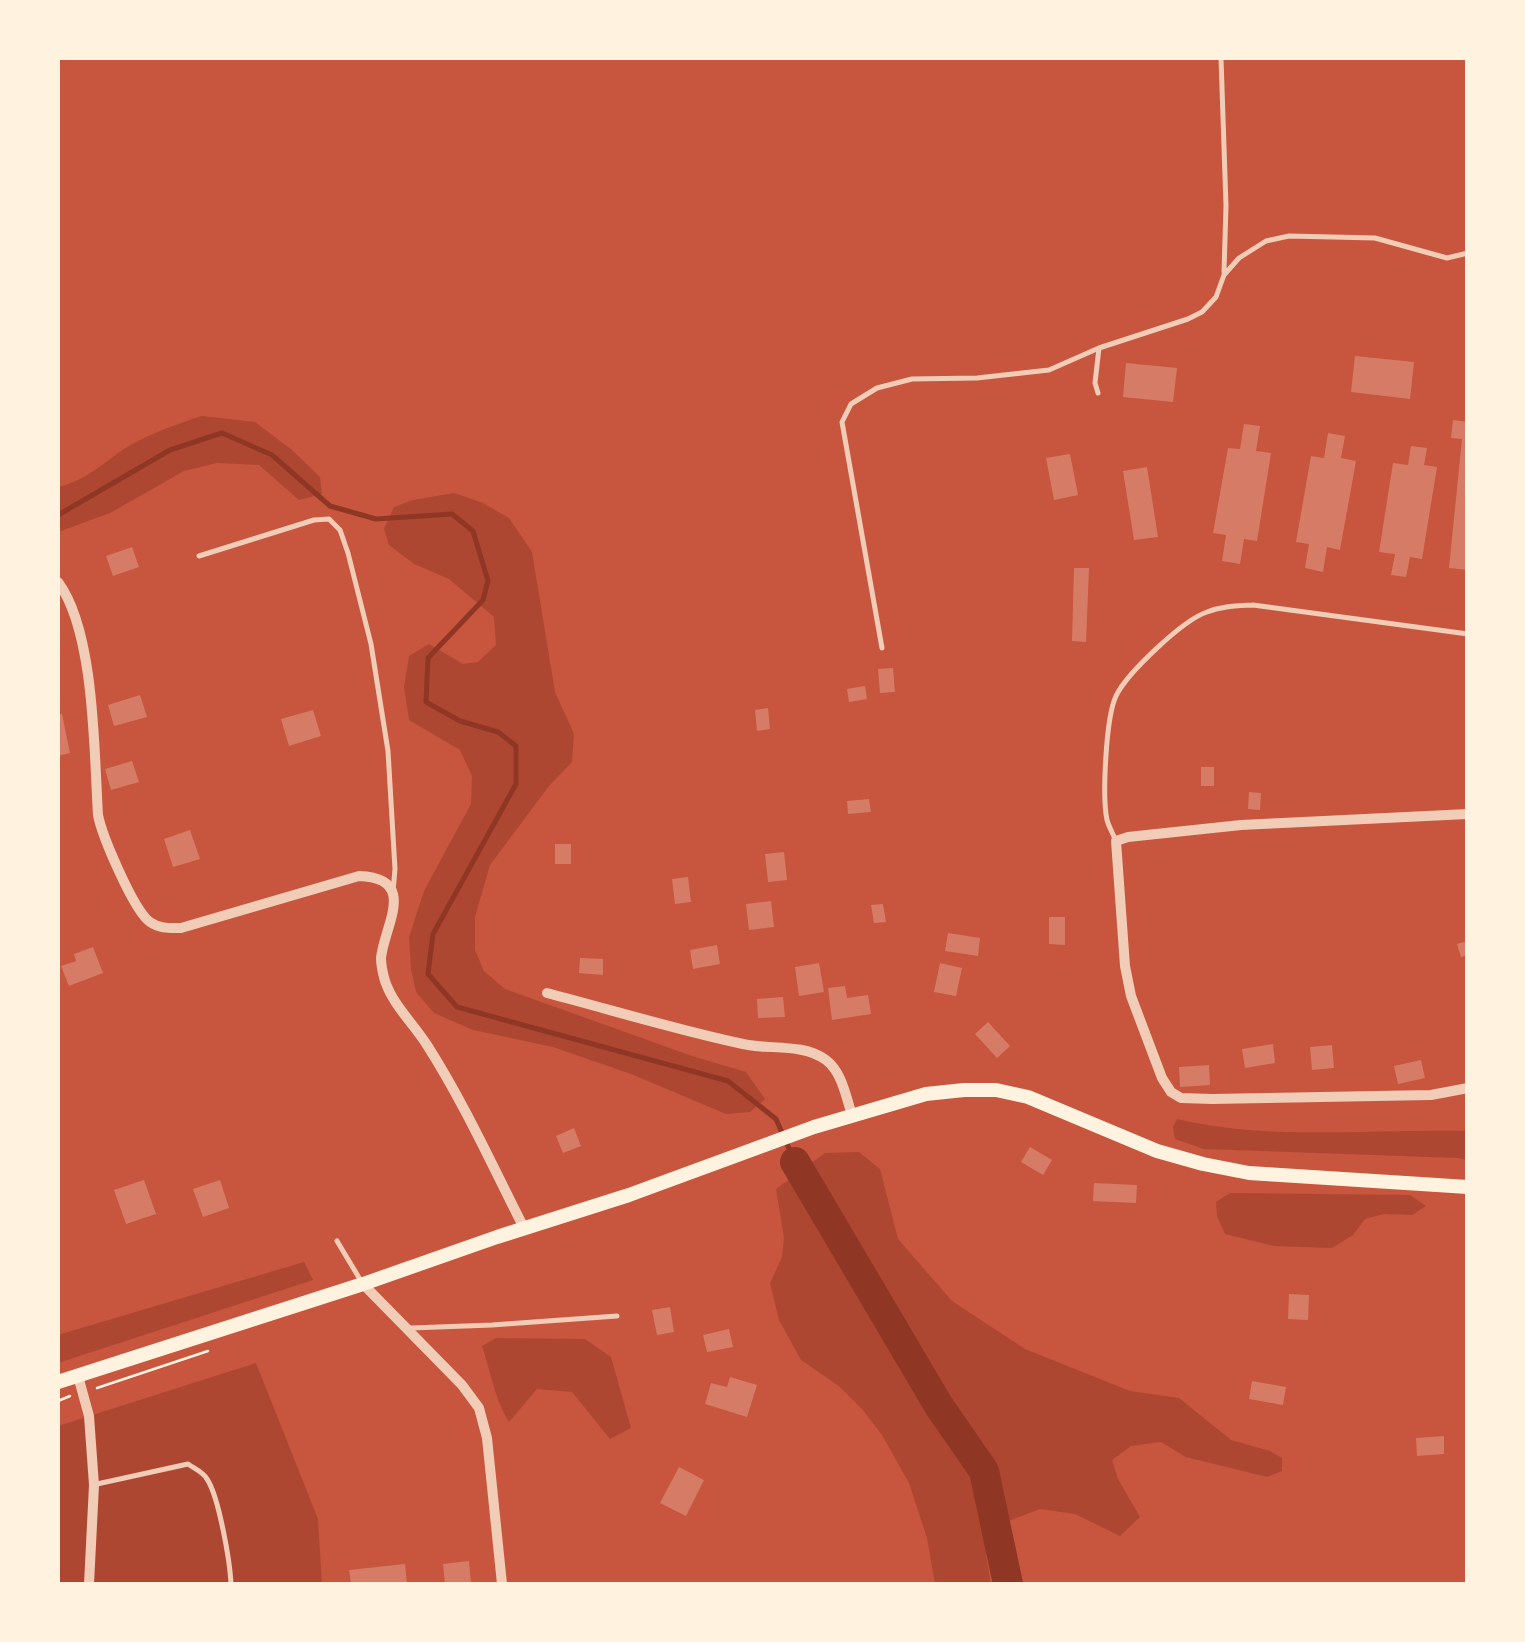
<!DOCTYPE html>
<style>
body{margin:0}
#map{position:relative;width:1525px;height:1642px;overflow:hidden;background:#c8553d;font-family:Inter,sans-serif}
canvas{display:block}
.frame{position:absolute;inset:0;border:60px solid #fff3e0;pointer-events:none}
</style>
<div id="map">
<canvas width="1525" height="1642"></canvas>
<div class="frame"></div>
</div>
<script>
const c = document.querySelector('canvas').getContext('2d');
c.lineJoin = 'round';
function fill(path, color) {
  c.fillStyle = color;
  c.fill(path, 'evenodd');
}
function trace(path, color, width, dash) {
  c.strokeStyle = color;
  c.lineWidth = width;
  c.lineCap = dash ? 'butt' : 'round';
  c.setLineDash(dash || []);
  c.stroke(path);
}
const green = new Path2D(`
 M202 416 255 422 292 450 320 477 322 494 299 500 259 465 217 463 184 471 110 513 58 532V487C86 481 104 462 127 447 151 433 177 424 202 416Z
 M454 493 483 503 509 518 532 552 555 692 574 734 572 762 549 786 490 865 475 917V950L484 971 505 989 692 1056 746 1072 765 1099 750 1112 726 1114 631 1074 553 1047 473 1030 434 1013 416 992 411 969 409 937 424 891 471 804 472 776 460 750 409 720 404 687 409 656 429 644 463 664 478 662 496 645 494 617 449 579 414 564 389 545 384 529 394 507 413 500Z
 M1177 1119C1269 1141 1373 1129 1467 1131V1160L1458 1158 1204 1149 1175 1139 1173 1127Z
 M859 1152 880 1169 898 1239 952 1301 1025 1349 1130 1391 1179 1398 1231 1440 1270 1451 1282 1458V1471L1267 1477 1186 1457 1161 1442 1131 1446 1112 1460 1118 1479 1140 1517 1120 1536 1075 1514 1040 1509 998 1525 986 1556 991 1584H935L927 1538 909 1483 882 1435 862 1409 840 1387 801 1360 779 1320 770 1283 782 1257 784 1238 776 1189 825 1153Z
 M1230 1193 1410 1195 1426 1206 1412 1215 1384 1214 1365 1219 1353 1235 1332 1248 1274 1246 1225 1234 1217 1216 1216 1202Z
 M304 1262 313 1280 58 1363V1335Z
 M496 1338 585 1339 611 1357 631 1428 610 1439 572 1392 537 1389 509 1422C494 1398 491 1372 482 1346Z
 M256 1363 318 1519 322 1584H58V1426Z`);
const stream = new Path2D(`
 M58 515 170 450 222 433 272 455 330 506 376 519 452 514 473 531 488 581 483 600 428 658 426 702 460 721 498 732 516 746V784L433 934 428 974 457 1007 728 1081 776 1119 795 1162`);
const river = new Path2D(`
 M795 1162 939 1406 984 1471 1008 1584`);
const building = new Path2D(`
 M1355 356 1414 362 1410 399 1351 392Z
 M1126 363 1177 368 1173 402 1123 397Z
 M1453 420 1468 422V570L1449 568 1462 439 1451 438Z
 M1244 424 1260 426 1256 451 1271 453 1257 541 1244 539 1240 564 1222 561 1226 535 1213 533 1228 448 1240 449Z
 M1328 433 1345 436 1341 458 1356 461 1340 550 1327 547 1323 572 1305 568 1309 544 1296 542 1311 456 1324 458Z
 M1411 446 1427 448 1424 465 1437 467 1422 559 1410 557 1406 577 1391 575 1395 554 1379 552 1393 463 1408 465Z
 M1070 454 1078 495 1054 500 1046 458Z
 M1147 467 1158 537 1134 540 1123 471Z
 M132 547 139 567 113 576 106 556Z
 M1074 568H1089L1086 642 1072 641Z
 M893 668 895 692 880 693 878 669Z
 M865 686 867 699 849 702 847 689Z
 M140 695 147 717 114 726 108 705Z
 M768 708 770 729 757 731 755 710Z
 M313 710 321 736 289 746 281 719Z
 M62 714 70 753 58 756V715Z
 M132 761 139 782 111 790 105 769Z
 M1201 767H1214V786H1201Z
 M1249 792 1261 793 1260 810 1248 809Z
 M869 799 871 812 848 814 847 801Z
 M190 830 200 859 173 867 164 839Z
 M555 844H571V864H555Z
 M784 852 787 880 768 882 765 854Z
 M688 877 691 902 675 904 672 879Z
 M771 901 774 927 749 930 746 904Z
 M883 904 886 922 874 923 871 905Z
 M1049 917H1065V945L1049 944Z
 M948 933 980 938 978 956 945 951Z
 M1468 941V955L1461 957 1457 944Z
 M717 945 720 964 693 969 690 950Z
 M93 947 103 973 69 986 61 966 76 961 74 954Z
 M580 958 603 959V975L579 973Z
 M819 963 824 992 799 996 795 967Z
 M940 963 962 968 956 996 934 992Z
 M845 986 847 998 868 995 871 1014 832 1020 828 988Z
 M783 997 785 1017 758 1018 757 999Z
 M988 1022 1010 1046 997 1058 975 1034Z
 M1273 1044 1275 1063 1245 1068 1242 1049Z
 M1332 1045 1334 1068 1312 1070 1310 1047Z
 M1421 1060 1425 1078 1398 1084 1394 1066Z
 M1209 1065 1210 1085 1180 1087 1179 1067Z
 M574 1128 581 1146 563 1153 556 1136Z
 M1030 1147 1052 1160 1043 1175 1021 1162Z
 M144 1180 156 1214 126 1224 114 1190Z
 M220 1180 229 1208 203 1217 193 1189Z
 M1094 1183 1137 1185 1136 1203 1093 1201Z
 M1289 1294 1309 1295 1308 1320 1288 1319Z
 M670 1307 674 1332 657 1335 652 1310Z
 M729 1329 733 1347 707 1352 703 1335Z
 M730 1377 757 1385 747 1417 705 1404 711 1383 727 1387Z
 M1252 1381 1286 1387 1283 1405 1249 1399Z
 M1444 1436V1454L1417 1456 1416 1438Z
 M679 1467 704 1480 686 1516 660 1503Z
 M469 1561 471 1583 445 1584 443 1564Z
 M405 1564 407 1584H351L349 1570Z`);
const path = new Path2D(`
 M97 1388 208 1351
 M58 1401 70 1396`);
const service = new Path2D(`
 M1221 58 1226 206 1224 272
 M1098 393 1095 383 1099 348
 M199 556 314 520 329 519 340 530 348 553 371 644 388 751 395 869 393 892
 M882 648 842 422 851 404 877 388 912 379 977 378 1049 370 1099 348 1188 319 1202 312 1216 297 1224 275 1239 258 1266 241 1289 236 1375 238 1447 258 1468 253
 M1116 841C1113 834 1109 827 1107 820 1102 796 1106 717 1116 696 1127 673 1183 620 1207 612 1222 606 1237 606 1253 605L1468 634
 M337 1241 361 1281
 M411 1328 492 1325 617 1316
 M97 1484 188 1464C195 1469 203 1472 207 1479 219 1497 230 1562 231 1584`);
const minor = new Path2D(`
 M58 582C95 632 94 752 98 815 102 836 134 911 150 922 160 929 170 928 181 928L359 876C419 878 384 926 381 958 381 964 383 974 385 981 393 1005 413 1023 427 1045 464 1103 493 1167 524 1228
 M1468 814 1241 825 1128 837 1116 841 1125 966 1131 996 1162 1078 1171 1092 1181 1098 1212 1099 1431 1095 1468 1088
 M547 993C612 1010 677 1030 743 1044 769 1050 803 1043 826 1060 842 1072 846 1097 852 1115
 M363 1284 462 1385 479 1408 487 1438 502 1584
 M78 1376 89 1416 94 1485 89 1584`);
const secondary = new Path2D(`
 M58 1382 363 1284 497 1237 629 1195 814 1127 926 1094 964 1090H996L1028 1097 1157 1151 1203 1164 1249 1173 1468 1187`);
fill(green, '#ae4732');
trace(stream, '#8f3625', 5);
trace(river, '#8f3625', 30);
fill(building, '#d67c66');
trace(path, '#fff3e0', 2.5);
trace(service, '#f1ccb7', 5);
trace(minor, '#f1ccb7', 10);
trace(secondary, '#fff3e0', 14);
</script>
